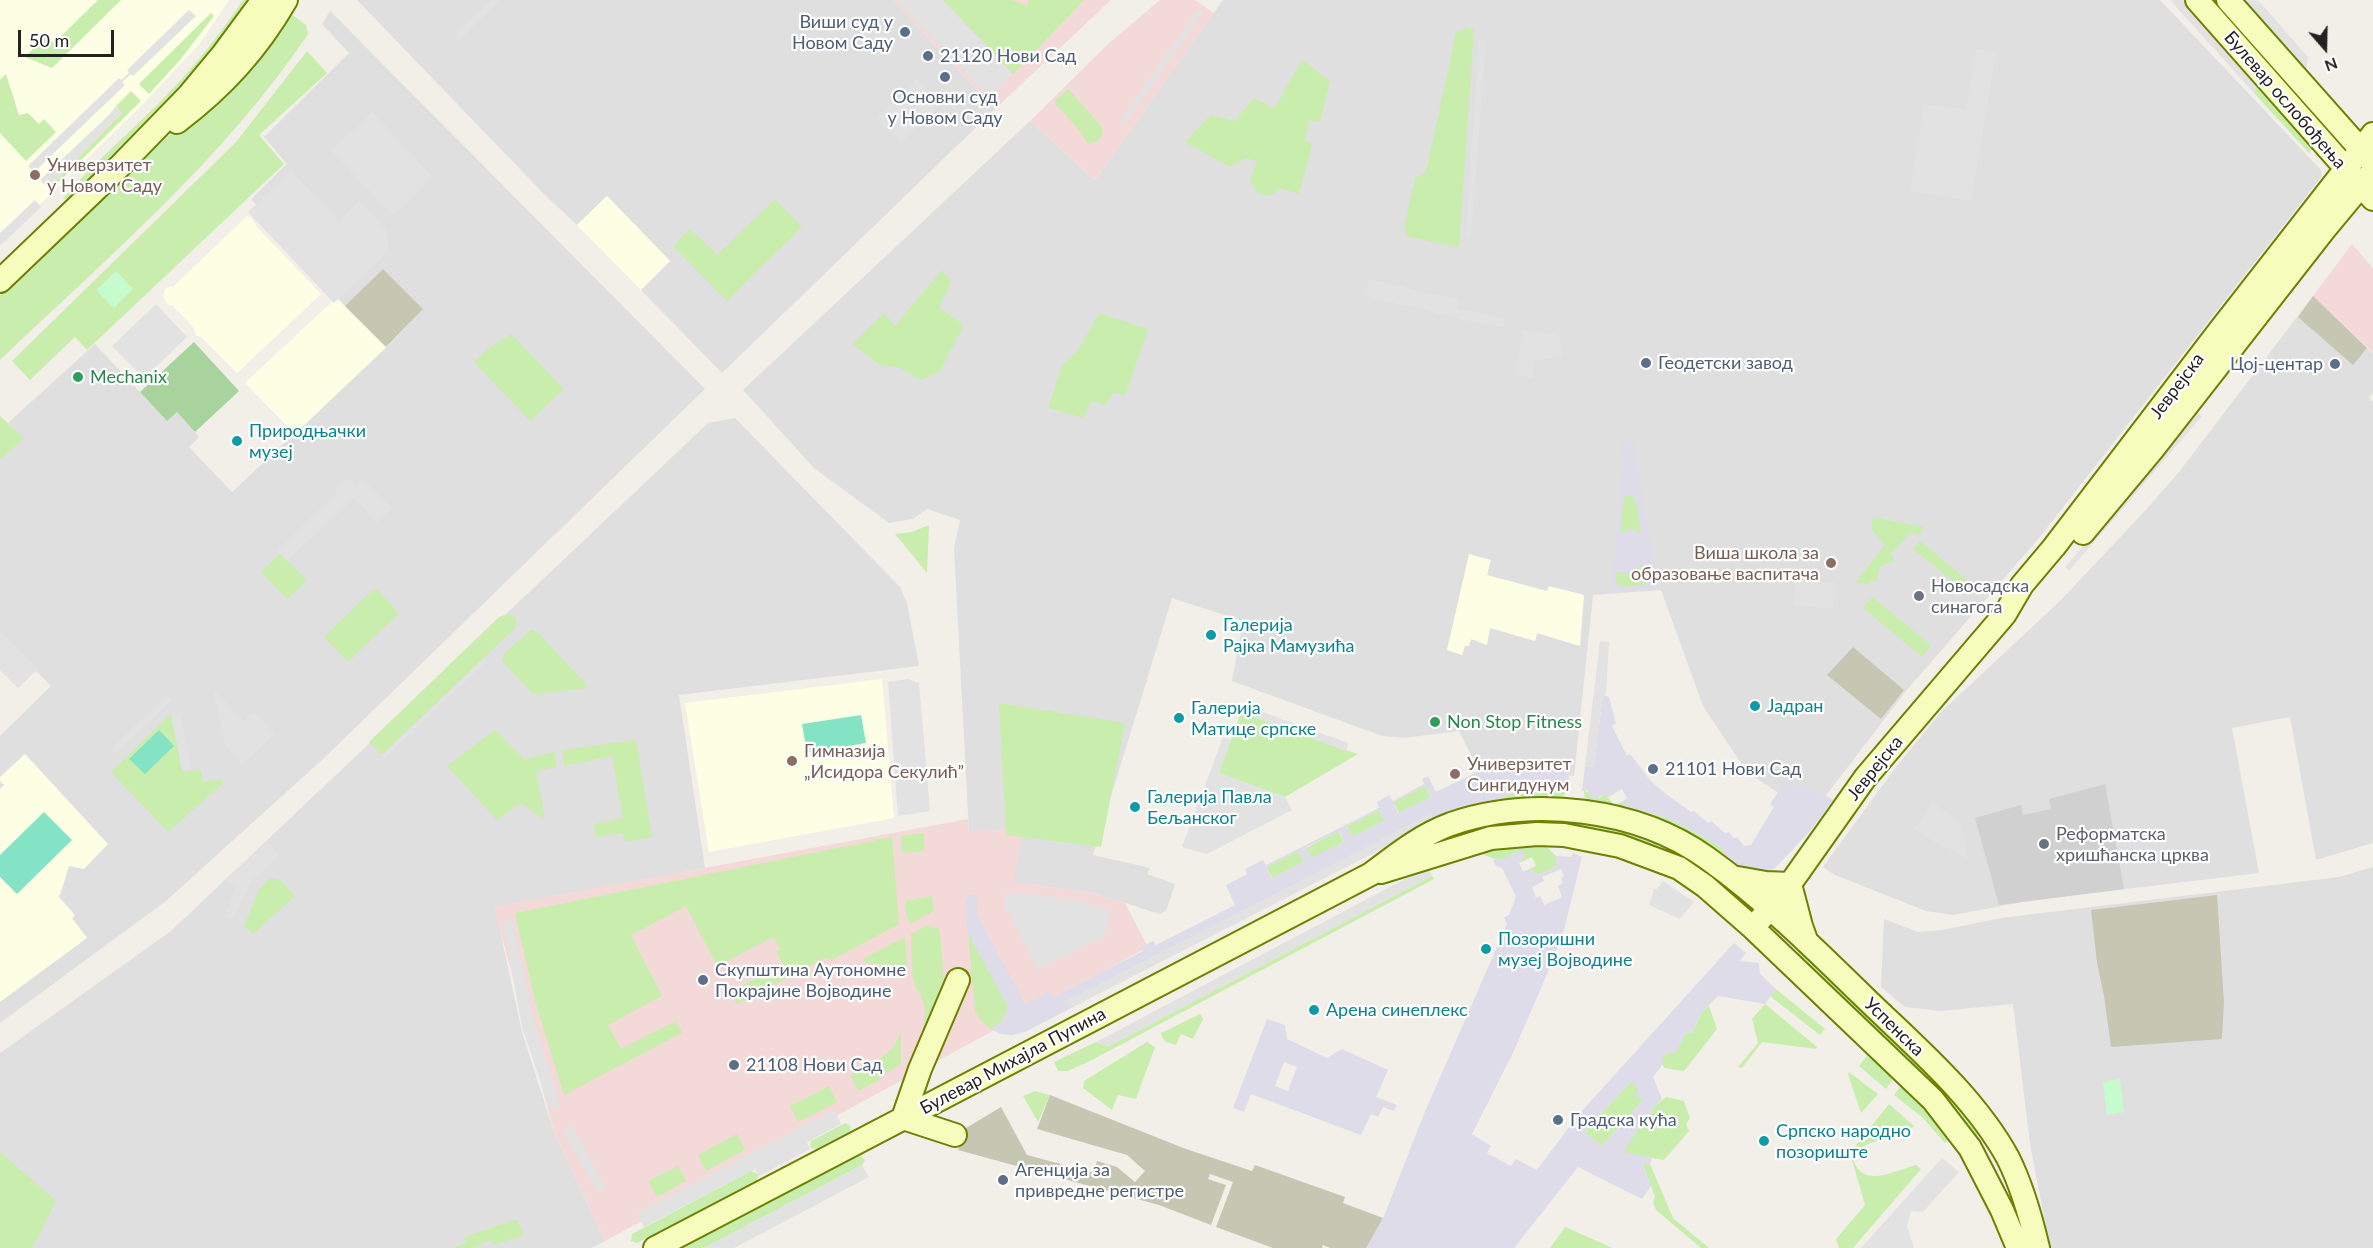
<!DOCTYPE html>
<meta charset="utf-8">
<style>
body{margin:0}
#map{position:relative;width:2373px;height:1248px;overflow:hidden;background:#f2efe8;font-family:Lato,sans-serif}
canvas{display:block}
.north{position:absolute;left:2295px;top:18px;width:60px;height:60px;-webkit-text-stroke:4px #fff;paint-order:stroke;rotate:160deg;font-size:16px;font-weight:700;line-height:24px;text-align:center;color:#222}
.north::after{content:'';display:block;margin:auto;width:21px;height:27px;background:#222;clip-path:polygon(50% 0,100% 100%,50% 72%,0 100%)}
.scale{position:absolute;left:18px;top:30px;width:96px;height:27px;box-sizing:border-box;border:3px solid #222;border-top:0;padding-left:8px;font-size:18px;line-height:21px;white-space:nowrap;color:#222;-webkit-text-stroke:4px #fff;paint-order:stroke}
</style>
<div id="map">
<canvas width="2373" height="1248"></canvas>
<div class="north">N</div>
<div class="scale">50 m</div>
</div>
<script>
const c = document.querySelector('canvas').getContext('2d');
c.lineJoin = 'round';
function fill(path, color) {
  c.fillStyle = color;
  c.fill(path, 'evenodd');
}
function trace(path, color, width, dash) {
  c.strokeStyle = color;
  c.lineWidth = width;
  c.lineCap = dash ? 'butt' : 'round';
  c.setLineDash(dash || []);
  c.stroke(path);
}
function label(font, color, halo, rows, align = 'center') {
  c.font = font + ' Lato,sans-serif';
  c.lineWidth = 4.5;
  c.setLineDash([]);
  c.textBaseline = 'middle';
  c.strokeStyle = halo;
  c.fillStyle = color;
  for (const [text, x, y, turn = 0] of rows) {
    c.save();
    c.translate(x, y);
    c.rotate((+turn || 0) * Math.PI / 180);
    c.textAlign = isNaN(turn) ? turn : align;
    if (halo) c.strokeText(text, 0, 0);
    c.fillText(text, 0, 0);
    c.restore();
  }
}
const residential = new Path2D(`
 M357 0H893L995 109 722 373 641 290 670 261 607 196 577 225 545 195Z
 M1223 0H2160L2321 170 2322 176 2039 538 1906 691 1811 815 1747 772 1703 706 1661 590 1593 595 1574 776 1533 770 1482 777 1459 731 1404 738 1382 736 1232 681 1243 621 1172 598 1093 855 1150 868 1147 874 1175 884 1166 911 1160 914 1093 893 1013 882 969 832 954 548 960 520 927 509 913 519 889 523 814 468 743 390 1030 121 1095 180Z
 M330 11 705 389 323 759 166 901 0 1023V736L51 686 0 634V460L23 438 8 423 95 344 167 421 177 412 195 432 199 437 189 447 232 492 383 351 423 309 383 269 345 306 251 199 287 164 264 137 349 53 322 24Z
 M2313 296 2373 354V393L2369 398 2373 402V843L2316 860 2290 717 2232 728 2259 873 2027 901 1954 915 1926 911 1835 875 1823 867 1896 767 1941 712 2060 601 2143 513 2179 472Z
 M735 418 900 587 907 603 919 666 679 695 705 868 495 907 522 1032 554 1132 605 1241 591 1248H0V1053L171 931 708 423Z
 M2373 867V1248H2050L2030 1144 2013 1004 1940 1011 1905 1007 1881 987 1884 919 1918 932 1942 930 2001 918 2339 877Z`);
const commercial = new Path2D(`
 M893 0H1111L995 109Z
 M1160 0H1195L1214 13 1095 180 1030 121 1109 43Z
 M2352 244 2373 268V353L2313 296Z
 M968 819 969 832 1023 827 1014 882 1093 893 1125 903 1148 947 605 1241 554 1132 494 907Z`);
const education = new Path2D(`
 M0 0H229L200 43 140 107 0 243Z
 M607 196 670 261 641 290 577 225Z
 M247 216 252 218 257 227 321 294 237 373 201 337 197 336 194 331 195 329 173 306 167 304 163 296 165 289 171 286 173 287Z
 M336 298 386 347 295 434 245 383Z
 M1469 554 1491 560 1487 575 1547 591 1549 586 1584 595 1580 646 1537 633 1535 641 1490 628 1487 645 1471 639 1469 646H1465L1462 655 1447 650Z
 M882 679 894 818 709 852 685 703Z
 M25 754 108 844 84 869 69 866 60 895 58 896 75 915 72 918 87 938 0 1002V789L4 785 0 781V777Z`);
const religious = new Path2D(`
 M2105 784 2124 889 1999 905 1975 818 2021 805 2023 815 2051 809 2049 799Z`);
const construction = new Path2D(`
 M383 269 423 309 386 347 345 306Z
 M2313 296 2367 348 2353 365 2298 317Z
 M1853 647 1904 690 1881 719 1827 675Z
 M2217 895 2224 1002 2222 1039 2111 1047 2104 996 2097 963 2091 910Z
 M1050 1095 1186 1149 1252 1171 1255 1165 1345 1197 1343 1203 1391 1221 1380 1248H1330L1323 1245 1322 1248H1273L1216 1227 1233 1182 1210 1174 1208 1179 1226 1185 1211 1225 1159 1205 958 1150 966 1128 1001 1107 1027 1155 1094 1173 1097 1161 1117 1167 1135 1182 1145 1171 1127 1155 1037 1129Z`);
const grass = new Path2D(`
 M98 0H121L52 68 25 57 46 36 54 43Z
 M243 0H252L209 60 70 200 63 199C92 164 126 136 158 104 190 72 218 37 243 0Z
 M943 0H1011L1027 5 1029 0H1084L1013 74Z
 M288 12 306 25 308 34C224 159 108 257 0 360V295L129 166 206 107Z
 M211 13 214 16 180 60 149 94 139 84Z
 M1466 27 1474 30 1459 247 1409 237 1404 229 1415 178 1426 172 1456 33Z
 M307 51 327 73 259 135 284 164 87 350 75 337 30 380 12 361 236 142Z
 M1302 60 1330 81 1320 122 1309 121 1305 140 1312 145 1299 194 1280 188 1270 196 1259 194 1250 181 1257 161 1245 158 1230 167 1185 142 1211 115 1235 121 1254 98 1274 109Z
 M6 74 19 115 28 113 39 124 44 119 56 132 26 161 0 133V80Z
 M2258 83 2313 148 2309 153 2254 93Z
 M1068 89 1102 127V135L1099 140 1088 144 1079 130 1054 102Z
 M131 91 141 101 59 182 52 192 48 188 122 113 116 106Z
 M775 199 802 227 727 301 673 246 690 229 717 255Z
 M942 270 951 281 939 308 964 325 940 371 921 380 900 368 880 365 852 344 884 313 895 326Z
 M1099 313 1148 329 1125 396 1114 392 1105 405 1091 401 1084 418 1048 408 1062 365 1079 349Z
 M511 334 564 389 530 421 474 362 488 349Z
 M0 416 24 438 0 460Z
 M1629 495 1634 497 1636 502 1642 537C1636 527 1625 527 1619 537L1623 502 1624 497Z
 M1873 517 1925 527 1918 536 1911 532 1891 554 1894 560 1892 562C1881 564 1877 568 1878 579L1876 582 1870 580 1869 585 1856 582 1885 545 1871 529Z
 M929 525 927 573 895 534 912 532Z
 M1920 541 1974 586 1968 593 1913 549Z
 M281 553 307 581 287 599 261 572Z
 M1644 566 1647 568 1648 578 1645 585 1622 587 1616 583V572L1633 573 1638 567Z
 M375 588 399 613 348 662 324 637Z
 M1872 597 1931 645 1922 657 1863 608Z
 M507 614 516 618V627L382 755 369 742 499 617Z
 M531 630 538 633 587 685V688L533 694 502 661 505 653Z
 M999 703 1125 723 1101 847 1006 835Z
 M1241 712 1346 750 1358 754 1285 797 1219 773Z
 M171 714 182 771 201 770 203 782 221 779 224 782 168 832 111 772Z
 M495 730 524 759 555 752 556 767 536 771 545 820 521 803 497 820 447 766Z
 M636 740 652 837 626 842 622 833 596 837 594 824 623 818 612 756 565 766 562 750Z
 M1545 782 1546 789 1550 792 1560 786 1568 788 1566 793 1558 799 1498 803 1497 801 1526 784 1536 789 1535 792 1542 793Z
 M1425 786 1431 797 1399 813 1393 802Z
 M1584 790 1599 798 1606 794 1614 806 1623 801 1625 806 1670 819 1721 847 1724 852 1723 857 1592 803 1584 796Z
 M1379 810 1385 821 1352 837 1347 826Z
 M1515 820H1581L1632 832 1673 848 1728 885 1726 888 1691 863 1670 853 1631 839 1580 827 1415 850C1448 835 1480 826 1515 820Z
 M1338 831 1344 842 1311 859 1306 848Z
 M924 833V851L902 853 901 836Z
 M892 837 899 924 832 960 825 958 737 1004 730 992 783 964 776 952 780 950 774 937 717 966 686 906 631 935 662 996 608 1025 621 1049 676 1021 682 1033 564 1095 535 1001 515 913Z
 M1545 845 1556 856V867L1538 875 1529 869 1536 866 1532 857 1519 863 1522 858 1495 859 1481 854V851Z
 M1298 851 1304 862 1272 878 1266 867Z
 M1432 876 1434 879 1088 1062 1068 1071H1058L1054 1062 1096 1042 1109 1046Z
 M270 878 280 880 295 896 253 934 244 926 259 890Z
 M932 896 934 911 910 924 906 915 905 901Z
 M926 926 938 928 940 932 944 985 914 1062 912 1053C924 1035 929 1015 920 994 919 991 916 989 915 986 911 975 912 948 911 934Z
 M968 933 1008 1007 1003 1020 991 1029 981 1021 975 1011Z
 M903 938 905 940 908 971 905 975 887 965 866 963 863 959Z
 M1799 950 1952 1097 1980 1134 1974 1137 1794 956Z
 M1776 989 1825 1029 1820 1035 1770 996Z
 M1765 1004 1817 1047 1816 1049 1762 1042 1742 1068 1738 1067 1758 1043 1752 1019Z
 M1709 1006 1717 1029 1684 1071 1664 1068 1661 1059 1668 1052 1675 1053 1686 1032 1692 1033 1701 1013Z
 M1200 1014 1203 1019 1193 1039 1181 1034 1176 1045 1164 1041 1161 1033Z
 M901 1032V1064L886 1074 879 1059 893 1048Z
 M1147 1042 1155 1047 1136 1099 1118 1095 1112 1110 1083 1088 1084 1081Z
 M1867 1056 1889 1070 1894 1078 1886 1089 1859 1066Z
 M873 1063 881 1079 858 1091 850 1075Z
 M1849 1072 1878 1094 1861 1113 1848 1074Z
 M1631 1082 1638 1088 1643 1100 1602 1146 1587 1135 1586 1129Z
 M1906 1085 1952 1136 1945 1143 1922 1117 1894 1095 1900 1087Z
 M829 1086 837 1102 798 1122 790 1106Z
 M1035 1091 1050 1095 1038 1122 1023 1096Z
 M1666 1097 1684 1101 1690 1118 1686 1124 1689 1131 1664 1160 1623 1153 1638 1128 1643 1129 1653 1108Z
 M1889 1104 1914 1126C1897 1142 1863 1136 1853 1158 1861 1190 1894 1171 1916 1165L1921 1169 1853 1248H1839L1836 1239 1865 1205 1850 1153Z
 M845 1123 851 1126 849 1132 816 1149 810 1147 811 1141Z
 M737 1134 745 1150 706 1171 698 1155Z
 M0 1152 56 1201 32 1248H0Z
 M858 1156H860L865 1160 862 1165 704 1248H682Z
 M1642 1162 1650 1164 1673 1218 1709 1248H1701L1656 1210 1653 1202 1655 1197Z
 M678 1166 686 1181 657 1197 648 1181Z
 M751 1171 758 1174 757 1181 637 1243 631 1241 632 1234Z
 M517 1219 524 1235 494 1245 491 1240 473 1248H452L466 1243 464 1237Z
 M1565 1227 1606 1245 1612 1248H1550Z`);
const forest = new Path2D(`
 M194 342 239 391 195 432 177 412 167 421 140 392Z`);
const park = new Path2D(`
 M116 271 133 289 114 308 96 290Z
 M2120 1079 2124 1112 2107 1115 2103 1082Z`);
const pitch = new Path2D(`
 M861 715 866 743 807 753 802 724Z
 M159 730 174 746 145 774 129 759Z
 M44 812 72 840 17 894 0 877V855Z`);
const parking = new Path2D(`
 M491 0H501L459 40 454 35Z
 M897 0H943L1013 74 989 97Z
 M2170 0H2184L2258 83 2254 93Z
 M2243 0 2259 1 2308 57 2306 71Z
 M1198 9 1203 13 1124 125 1119 121Z
 M189 10 196 16 133 76 131 74 122 82 125 85 34 172 28 166 119 78 121 80 129 73 127 70Z
 M1479 40 1486 41 1471 236H1466Z
 M1976 49 1996 52 1971 201 1910 191 1924 104 1966 110Z
 M917 79 941 104 901 142 877 118Z
 M116 106 122 113 48 188 40 180 109 115Z
 M372 112 433 177 393 216 331 151Z
 M291 171 339 221 359 201 387 230 389 251 334 303 248 212Z
 M35 200 41 207 0 246V233Z
 M1369 279 1459 300 1457 309 1505 318 1503 327 1469 321 1365 296Z
 M156 304 187 337 144 378 112 346Z
 M1523 330 1559 334 1562 356 1533 361V378L1515 375Z
 M2198 413 2202 416 2069 571 2065 567Z
 M348 478 355 485 363 478 393 508 377 523 354 498 287 561 277 550 337 493 335 490Z
 M1796 580 1835 583 1833 609 1794 605Z
 M0 631 38 669 18 688 0 670Z
 M1600 641 1609 642 1606 695H1603L1594 767 1585 766Z
 M483 659 486 662 385 758 382 755Z
 M908 679 919 683 930 811 898 816 888 682Z
 M213 689 243 721 254 712 275 734 242 765 225 745Z
 M167 695 172 700 116 753 111 749Z
 M1243 705 1348 743 1346 751 1241 712Z
 M181 717 191 768 182 770 172 719Z
 M1223 737 1231 740 1219 773 1285 797 1292 810 1207 854 1182 847Z
 M1933 803 1960 821 1968 858 1943 847 1914 829Z
 M1430 813 1439 823 1401 839 1075 1006 1063 1002Z
 M267 841 279 855 252 881 233 920 224 917 236 888 226 880Z
 M1428 867 1432 876 1109 1046 1096 1042Z
 M1663 881 1694 902 1680 919 1649 905 1654 889H1657Z
 M1004 894 1036 895 1069 899 1110 910 1104 937 1038 970 1005 906Z
 M512 919 535 1024 560 1106 550 1110 522 1027 503 921Z
 M834 1110 841 1124 807 1142 810 1149 759 1176 755 1169 644 1227 637 1213Z
 M572 1125 605 1187 597 1192 563 1130Z
 M1942 1158 1959 1172 1923 1212 1911 1211 1907 1226 1914 1248H1861Z
 M862 1165 869 1177 734 1248H704Z`);
const plaza = new Path2D(`
 M1633 441 1659 588 1624 591 1616 589 1612 585 1623 464 1622 442ZM1629 495 1634 497 1636 502 1641 534 1631 529 1620 534 1623 502 1624 497ZM1639 566 1647 568 1648 578 1645 585 1622 587 1616 583V572L1633 573Z
 M1603 695 1609 697 1616 724 1612 726 1627 756 1630 754 1650 780 1662 791 1691 812 1694 811 1708 823 1711 821 1725 833 1729 832 1734 838 1737 837 1744 846 1751 845 1774 807 1770 804 1796 766 1800 769 1790 784 1825 795 1833 800 1810 831 1775 868 1764 873 1740 869 1723 857 1724 852 1721 847 1670 819 1625 806 1623 801 1627 798 1622 789 1608 797 1606 794 1595 799 1590 796 1587 790 1582 791 1585 766 1594 767Z
 M1517 763 1568 770 1569 772 1568 788 1560 786 1550 792 1547 790 1545 781 1538 780 1536 789 1524 784 1518 795 1509 794 1497 801 1498 803 1439 823 1430 814 1064 1002 1075 1006 1025 1032 1012 1035 1000 1034 991 1029 1003 1020 1008 1007 968 933 965 902 968 896 976 894 978 916 1025 1004 1050 992 1053 997 1143 951 1142 947 1153 941 1156 945 1235 905 1226 885 1247 874 1245 869 1263 860 1266 865 1379 808 1377 802 1389 795 1393 801 1424 784 1422 779 1428 776 1436 792 1479 771ZM1425 786 1431 797 1398 813 1393 802ZM1379 810 1384 821 1352 837 1347 826ZM1339 831 1344 842 1311 858 1306 847ZM1298 851 1304 862 1271 878 1266 867Z
 M1520 850 1525 852 1524 857 1519 863 1523 872 1529 869 1538 875 1556 867V856L1571 857 1573 853 1582 857 1564 930 1545 979 1512 1055 1472 1134 1491 1146 1487 1153 1511 1166 1516 1159 1537 1170 1580 1113 1734 943 1746 953 1740 961 1759 963 1760 974 1776 989 1765 1004 1718 996 1701 1013 1692 1033 1686 1032 1675 1054 1668 1052 1662 1059 1663 1064 1653 1077 1662 1099 1653 1108 1643 1129 1638 1128 1624 1152 1652 1158 1650 1164 1642 1163 1651 1186 1642 1199 1578 1167 1514 1248H1366L1384 1216 1424 1114 1507 924 1504 917 1509 915 1516 897 1502 868 1496 866 1493 860 1507 857ZM1561 869 1564 876 1561 878 1563 883 1558 886 1562 897 1544 905 1540 896 1536 898 1532 887 1544 881 1542 877ZM1631 1082 1638 1088 1635 1096 1643 1100 1602 1146 1587 1135 1586 1129Z
 M1267 1019 1285 1025 1287 1039 1327 1058 1342 1049 1388 1070 1376 1097 1397 1105 1394 1111 1383 1107 1378 1117 1371 1114 1361 1135 1251 1094 1244 1112 1233 1108ZM1284 1062 1297 1067 1288 1091 1275 1086Z`);
const secondary = new Path2D(`
 M2197 0 2373 199
 M2228 0 2371 161
 M177 122C223 87 257 50 286 0
 M0 281 117 169 188 96 223 54 263 0
 M2083 533 2153 449 2324 230 2373 171
 M1381 872 1491 838 1537 834 1564 835 1620 846 1679 868 1705 886 1753 928 1933 1100 1970 1148 2002 1210 2018 1248
 M1732 877 1766 883 1790 884
 M1790 884 1801 926 1806 940
 M1753 928 1790 884 1865 778 2005 614 2022 585 2054 547 2220 330 2373 134
 M903 1118 920 1069 958 980
 M903 1118 955 1135
 M655 1248 1371 874C1396 855 1421 835 1451 824 1533 796 1637 808 1707 858 1763 898 1812 946 1860 993 1912 1044 1973 1094 2008 1158 2022 1186 2031 1218 2038 1248`);
const markers = [
 [905,32,6,"#5c6f8a"],
 [928,56,6,"#5c6f8a"],
 [945,77,6,"#5c6f8a"],
 [35,175,6,"#8d6e63"],
 [1646,363,6,"#5c6f8a"],
 [2335,364,6,"#5c6f8a"],
 [78,377,6,"#2e9e5b"],
 [237,441,6,"#0f9aa8"],
 [1831,563,6,"#8d6e63"],
 [1919,596,6,"#6b7280"],
 [1211,635,6,"#0f9aa8"],
 [1755,706,6,"#0f9aa8"],
 [1179,718,6,"#0f9aa8"],
 [1435,722,6,"#2e9e5b"],
 [792,761,6,"#8d6e63"],
 [1653,769,6,"#5c6f8a"],
 [1455,774,6,"#8d6e63"],
 [1135,807,6,"#0f9aa8"],
 [2044,844,6,"#6b7280"],
 [1486,949,6,"#0f9aa8"],
 [703,980,6,"#5c6f8a"],
 [1314,1010,6,"#0f9aa8"],
 [734,1065,6,"#5c6f8a"],
 [1558,1120,6,"#5c6f8a"],
 [1764,1141,6,"#0f9aa8"],
 [1003,1180,6,"#5c6f8a"]
];
const serviceNames = [
 ["Виши суд у",893,22,"right"],
 ["Новом Саду",893,43,"right"],
 ["21120 Нови Сад",940,56],
 ["Основни суд",945,97,"center"],
 ["у Новом Саду",945,118,"center"],
 ["Геодетски завод",1658,363],
 ["Цој-центар",2323,364,"right"],
 ["21101 Нови Сад",1665,769],
 ["Скупштина Аутономне",715,970],
 ["Покрајине Војводине",715,991],
 ["21108 Нови Сад",746,1065],
 ["Градска кућа",1570,1120],
 ["Агенција за",1015,1170],
 ["привредне регистре",1015,1191]
];
const streetNames = [
 ["Булевар ослобођења",2285,100,49],
 ["Јеврејска",2177,386,-53],
 ["Јеврејска",1875,768,-51],
 ["Успенска",1894,1027,44],
 ["Булевар Михајла Пупина",1013,1061,-28]
];
const educationNames = [
 ["Универзитет",47,165],
 ["у Новом Саду",47,186],
 ["Виша школа за",1819,553,"right"],
 ["образовање васпитача",1819,574,"right"],
 ["Гимназија",804,751],
 ["„Исидора Секулић”",804,772],
 ["Универзитет",1467,764],
 ["Сингидунум",1467,785]
];
const leisureNames = [
 ["Mechanix",90,377],
 ["Non Stop Fitness",1447,722]
];
const cultureNames = [
 ["Природњачки",249,431],
 ["музеј",249,452],
 ["Галерија",1223,625],
 ["Рајка Мамузића",1223,646],
 ["Јадран",1767,706],
 ["Галерија",1191,708],
 ["Матице српске",1191,729],
 ["Галерија Павла",1147,797],
 ["Бељанског",1147,818],
 ["Позоришни",1498,939],
 ["музеј Војводине",1498,960],
 ["Арена синеплекс",1326,1010],
 ["Српско народно",1776,1131],
 ["позориште",1776,1152]
];
const worshipNames = [
 ["Новосадска",1931,586],
 ["синагога",1931,607],
 ["Реформатска",2056,834],
 ["хришћанска црква",2056,855]
];
fill(residential, '#e0dfdf');
fill(commercial, '#f3dad8');
fill(education, '#fdffe4');
fill(religious, '#d0d0d0');
fill(construction, '#c6c7b3');
fill(grass, '#c9edad');
fill(forest, '#a8d39c');
fill(park, '#c6fccd');
fill(pitch, '#84e3c5');
fill(parking, '#e2e2e2');
fill(plaza, '#dddce8');
trace(secondary, '#6b8101', 26);
trace(secondary, '#f5fcbc', 22);
for (const [x, y, r, color] of markers) {
  const dot = new Path2D();
  dot.arc(x, y, r, 0, 2 * Math.PI);
  c.fillStyle = color;
  c.fill(dot);
  trace(dot, '#fff', 2);
}
label('18px', '#4e5e75', '#fff', serviceNames, 'left');
label('18px', '#222', '#fff', streetNames);
label('18px', '#785e54', '#fff', educationNames, 'left');
label('18px', '#27864d', '#fff', leisureNames, 'left');
label('18px', '#0d838f', '#fff', cultureNames, 'left');
label('18px', '#5b616d', '#fff', worshipNames, 'left');
</script>
